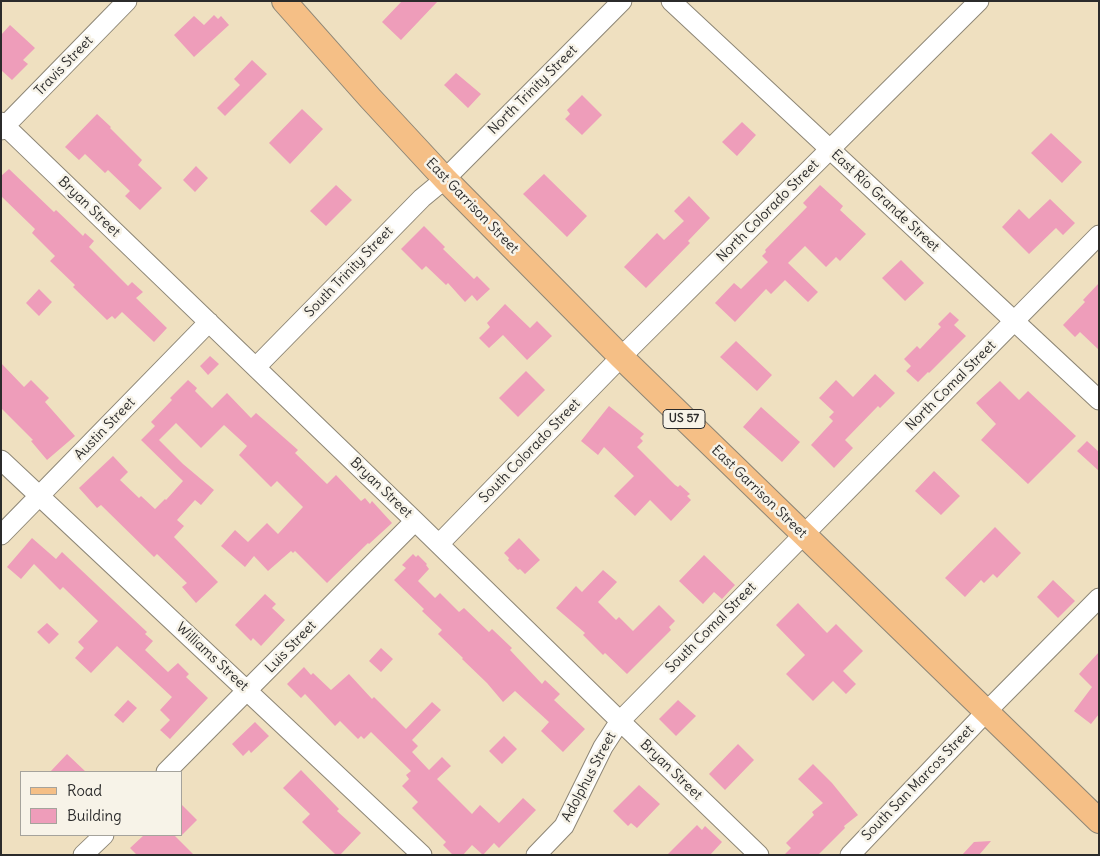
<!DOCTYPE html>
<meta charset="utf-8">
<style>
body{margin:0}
#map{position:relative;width:1100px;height:856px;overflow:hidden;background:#efe0c0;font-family:Delius,sans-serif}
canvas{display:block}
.frame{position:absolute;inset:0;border:2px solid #2b2b2b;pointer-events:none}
.legend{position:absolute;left:20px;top:771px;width:162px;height:65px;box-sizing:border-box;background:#f7f3e8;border:1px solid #a5a39c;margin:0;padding:6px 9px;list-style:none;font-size:15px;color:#2b2b2b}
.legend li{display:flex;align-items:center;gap:10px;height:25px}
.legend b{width:25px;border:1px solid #a5a39c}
</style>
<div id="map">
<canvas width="1100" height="856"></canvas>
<div class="frame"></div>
<ul class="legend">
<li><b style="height:6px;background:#f5bf86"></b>Road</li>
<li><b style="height:14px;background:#ee9dba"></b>Building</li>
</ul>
</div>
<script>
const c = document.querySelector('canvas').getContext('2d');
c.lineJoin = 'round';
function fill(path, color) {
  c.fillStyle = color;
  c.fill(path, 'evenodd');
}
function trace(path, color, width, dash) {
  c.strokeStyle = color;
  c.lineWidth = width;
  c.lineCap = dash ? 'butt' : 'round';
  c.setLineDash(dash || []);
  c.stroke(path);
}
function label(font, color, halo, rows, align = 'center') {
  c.font = font + ' Delius,sans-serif';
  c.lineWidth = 5;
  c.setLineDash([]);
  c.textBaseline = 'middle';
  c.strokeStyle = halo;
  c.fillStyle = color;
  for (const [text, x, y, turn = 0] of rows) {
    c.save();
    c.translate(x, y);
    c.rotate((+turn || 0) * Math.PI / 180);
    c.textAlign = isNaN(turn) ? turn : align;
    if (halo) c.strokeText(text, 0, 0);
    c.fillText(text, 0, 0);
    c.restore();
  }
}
const building = new Path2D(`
 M402 1H438L401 40 382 22Z
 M214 15 218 19 221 16 229 25 194 57 174 35 194 16 204 25Z
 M10 25 35 48 23 60 28 64 12 80 1 70V35Z
 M252 60 267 74 225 116 217 108 240 85 234 79Z
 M456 73 481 94 468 108 444 85Z
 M582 95 602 115 582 135 565 119 570 114 567 110Z
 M302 109 323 129 290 164 269 143Z
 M97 114 111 127 110 128 142 160 138 165 162 188 140 210 125 196 130 191 108 170 105 173 85 154 79 160 65 147Z
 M742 122 756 135 737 156 722 142Z
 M1051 133 1082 162 1062 183 1031 153Z
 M196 166 208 178 195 192 183 180Z
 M9 169 54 212 56 210 79 232 83 236 85 233 94 241 89 247 128 286 132 282 143 292 136 298 167 328 154 342 122 312 115 319 112 316 107 320 73 287 75 285 50 261 55 256 32 233 35 229 1 196V176Z
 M544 174 587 216 567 237 523 194Z
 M336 185 352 200 326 226 310 211Z
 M820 185 843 206 840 210 866 234 840 261 836 257 826 267 805 246 788 263 818 292 808 302 785 280 771 294 766 289 735 322 715 303 734 283 741 289 768 262 762 256 766 252 765 250 807 207 803 203Z
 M689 196 710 218 688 241 690 243 646 288 624 267 657 233 664 240 684 221 674 211Z
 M1050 199 1075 223 1063 235 1056 228 1029 254 1002 227 1019 209 1029 219Z
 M424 226 445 247 443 249 474 279 477 276 490 289 477 301 472 295 465 302 448 283 446 285 426 266 422 270 401 249Z
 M901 260 924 283 905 301 882 278Z
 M1099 283V350L1080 332 1075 337 1063 325 1085 302 1083 300Z
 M39 289 52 302 39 316 26 303Z
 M505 304 530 328 537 321 552 336 527 360 503 335 489 348 479 338 490 327 487 323Z
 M950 312 959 320 954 325 966 336 929 373 928 372 918 382 906 371 911 366 904 359 917 346 920 349 941 327 938 324Z
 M736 341 772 375 757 391 720 357Z
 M210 356 219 364 208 375 200 366Z
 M1 363 24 387 31 380 49 398 45 402 75 436 47 460 31 441 33 440 1 408Z
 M526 371 545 390 518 417 499 398Z
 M875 374 895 393 880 408 878 406 845 440 853 448 834 468 811 445 833 421 829 417 834 412 819 398 836 380 853 397Z
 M188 380 197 388 195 391 212 408 227 393 251 418 256 413 298 450 295 453 327 484 336 475 361 501 365 498 370 504 372 501 392 523 369 544 368 543 327 583 295 551 293 553 291 551 268 571 254 556 245 567 221 546 235 530 248 542 267 523 278 534 303 507 277 481 271 487 239 455 247 446 224 425 201 448 176 423 159 440 183 464 214 490 201 505 195 500 177 520 184 526 174 537 218 582 196 603 182 587 187 583 157 554 154 557 101 505 97 508 79 488 113 456 128 472 120 480 139 498 141 496 155 509 165 499 166 500 183 481 141 440 155 426 151 422 172 400 170 398Z
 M1000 381 1019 400 1028 391 1076 436 1028 484 981 440 996 424 976 403Z
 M609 406 644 434 640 438 643 441 637 447 675 485 678 487 680 485 690 494 687 496 691 500 671 521 650 500 635 516 614 496 634 476 604 447 598 455 581 441Z
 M761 407 800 442 782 462 743 427Z
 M1087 441 1099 452V471L1077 451Z
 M934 471 960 496 941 515 915 491Z
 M995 527 1021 553 997 578 993 574 984 583 981 580 965 597 945 578Z
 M32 538 56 559 62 552 147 632 145 634 153 641 145 650 168 672 178 663 189 674 186 677 208 698 170 739 160 730 170 720 160 710 172 697 117 646 91 673 75 658 84 648 78 642 98 621 63 587 60 590 34 564 21 579 7 567Z
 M519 538 540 560 525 574 520 569 518 570 508 560 509 558 504 553Z
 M413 554 416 557 418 555 427 564 426 565 429 569 418 581 435 598 440 593 459 612 464 608 489 632 492 629 512 648 510 650 542 684 545 680 560 694 554 700 585 729 563 752 541 731 549 722 515 691 503 702 487 683 462 659 463 658 438 634 442 630 422 611 424 609 394 580 406 568 402 565Z
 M704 555 735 585 722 599 714 592 703 604 679 581Z
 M603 570 617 582 598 602 616 620 619 617 633 631 659 605 675 621 669 627 671 630 627 674 605 653 603 655 583 635 585 633 556 608 576 586 582 592Z
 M1053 580 1075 601 1058 618 1037 597Z
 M265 594 276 604 272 608 285 620 261 646 253 638 251 641 235 625Z
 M798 603 827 633 836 624 863 651 843 671 856 684 846 694 833 681 813 701 786 674 805 655 776 625Z
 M47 623 59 634 49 644 37 632Z
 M381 648 393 659 381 672 369 661Z
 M1099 652V714L1091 724 1074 711 1092 687 1079 674Z
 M304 667 311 675 313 673 331 690 349 674 372 699 374 697 406 729 432 702 441 710 412 740 418 746 412 752 429 770 442 757 451 766 437 779 472 814 480 805 499 823 523 798 536 810 499 848 494 843 483 855 472 845 463 855H453L443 845 446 842 412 808 418 802 402 786 409 779 406 775 411 771 371 732 364 739 361 736 358 739 340 721 335 726 305 694 301 698 287 684Z
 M128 700 137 708 123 723 114 715Z
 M678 700 696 716 676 736 659 719Z
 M255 722 269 736 251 753 249 750 243 756 232 744Z
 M504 736 517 749 502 764 489 751Z
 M738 744 754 760 725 790 709 774Z
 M67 754 86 772H50Z
 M813 764 832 783 858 815 844 826 845 828 818 855H784L791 848 786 843 814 815 812 812 823 803 798 779Z
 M301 770 339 809 337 811 361 833 340 855H336L302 822 310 814 283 788Z
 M639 785 660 804 637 828 631 823 628 826 613 811Z
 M181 804 197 820 181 836Z
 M697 825 702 830 705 826 722 842 710 855H667Z
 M144 835H174L194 855H137L130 848Z
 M991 841 979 855H962L974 842Z`);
const minor = new Path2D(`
 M671 1 1099 400
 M1 122 415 521 620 721 759 855
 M1 130 127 1
 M256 367 422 198 445 179 622 1
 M1 460 422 855
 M1 535 209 322
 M439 544 621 357 979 1
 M166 772 415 521
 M83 855 104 835
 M536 855 564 826 603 747 620 721 1099 235
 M850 855 986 712 1099 598`);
const major = new Path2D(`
 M284 1 370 98 445 179 621 357 1099 821`);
const shields = [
 [684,419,42]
];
const shieldNames = [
 ["US 57",684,419]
];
const streetNames = [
 ["Travis Street",64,66,-46],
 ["North Trinity Street",533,90,-45],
 ["East Río Grande Street",885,201,43],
 ["East Garrison Street",472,206,46],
 ["Bryan Street",89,207,44],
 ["North Colorado Street",768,211,-45],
 ["South Trinity Street",349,272,-46],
 ["North Comal Street",951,386,-45],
 ["Austin Street",105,429,-46],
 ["South Colorado Street",530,451,-46],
 ["Bryan Street",381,488,44],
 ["East Garrison Street",759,492,44],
 ["South Comal Street",711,628,-45],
 ["Luis Street",291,647,-46],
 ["Williams Street",212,657,43],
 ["Bryan Street",671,770,44],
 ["Adolphus Street",589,777,-62],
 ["South San Marcos Street",918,783,-46]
];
fill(building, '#ee9dba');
trace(minor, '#8d8676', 21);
trace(major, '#8d8676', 26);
trace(minor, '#fff', 19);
trace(major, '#f5bf86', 24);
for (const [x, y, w] of shields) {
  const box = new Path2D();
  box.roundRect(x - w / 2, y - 9.5, w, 19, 4);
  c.fillStyle = '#f7f3e8';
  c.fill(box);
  trace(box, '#2b2b2b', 1);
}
label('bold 12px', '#2b2b2b', null, shieldNames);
label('14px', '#2b2b2b', '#f7f3e8', streetNames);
</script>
